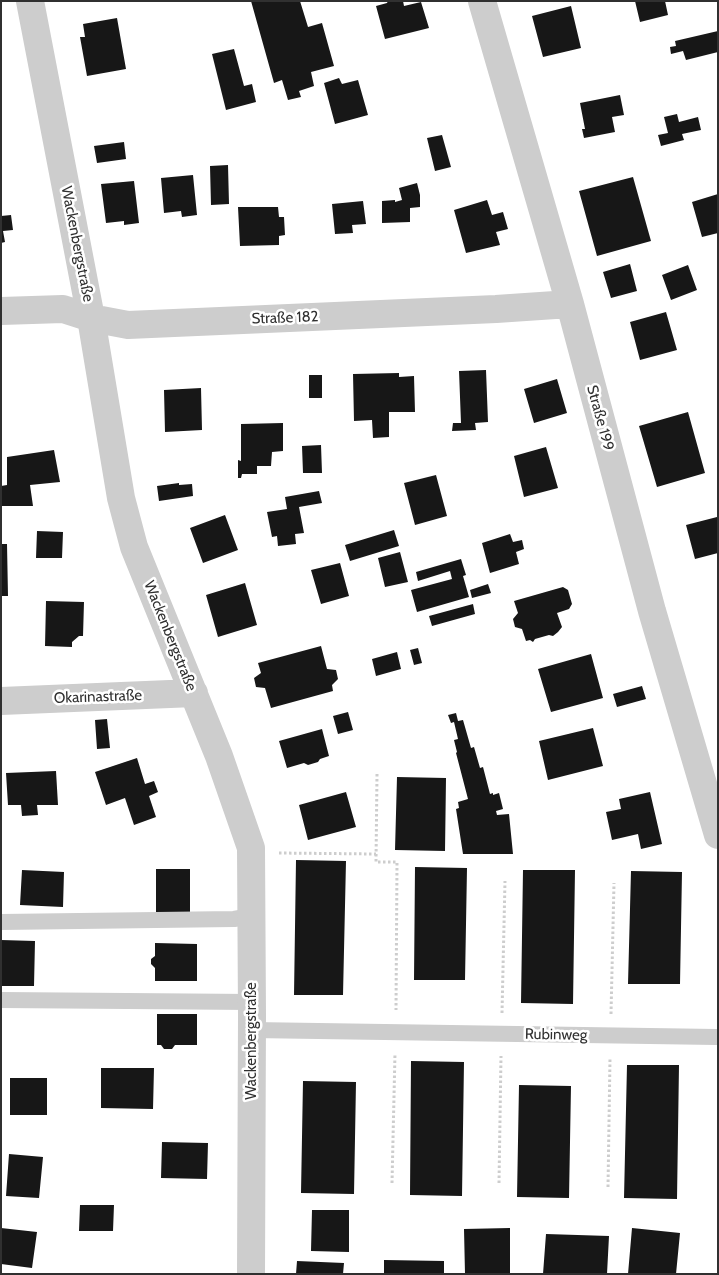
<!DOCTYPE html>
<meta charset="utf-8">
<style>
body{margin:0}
#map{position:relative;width:719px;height:1275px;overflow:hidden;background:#fff;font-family:Cabin,sans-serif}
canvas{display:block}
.frame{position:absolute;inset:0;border:2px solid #303030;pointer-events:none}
</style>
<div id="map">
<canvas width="719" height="1275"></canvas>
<div class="frame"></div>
</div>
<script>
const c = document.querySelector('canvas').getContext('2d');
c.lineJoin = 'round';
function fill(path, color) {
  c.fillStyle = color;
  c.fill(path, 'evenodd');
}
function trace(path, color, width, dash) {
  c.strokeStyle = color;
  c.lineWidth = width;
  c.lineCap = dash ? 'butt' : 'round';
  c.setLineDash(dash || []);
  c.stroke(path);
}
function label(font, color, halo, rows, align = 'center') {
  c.font = font + ' Cabin,sans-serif';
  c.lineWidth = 5;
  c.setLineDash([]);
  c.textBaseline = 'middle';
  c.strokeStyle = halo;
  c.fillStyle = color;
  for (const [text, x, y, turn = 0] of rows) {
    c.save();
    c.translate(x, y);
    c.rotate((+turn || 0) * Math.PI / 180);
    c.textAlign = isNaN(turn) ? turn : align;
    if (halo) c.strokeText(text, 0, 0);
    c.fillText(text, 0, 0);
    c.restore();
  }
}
const building = new Path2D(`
 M251 1H300L308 27 322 23 334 66 311 72 314 86 299 91 301 97 288 100 282 80 274 83Z
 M388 1H403L404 6 421 2 429 28 385 39 376 6 387 3Z
 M635 1H665L668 15 640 22Z
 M571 6 581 48 543 57 532 16Z
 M117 18 126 69 87 76 80 37H85L83 24Z
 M718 31V52L686 60 683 51 671 54 670 47 676 46 675 41Z
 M234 49 244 86 252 84 256 102 226 110 212 54Z
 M339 78 342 84 358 80 368 115 335 124 324 83Z
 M620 95 624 115 612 117 615 132 584 138 582 129H585L580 103Z
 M677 114 679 122 698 117 701 130 682 134 684 140 661 146 658 135 668 133 664 117Z
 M442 135 451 167 435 171 427 138Z
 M124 142 126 159 97 163 94 146Z
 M228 165 229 204 211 205 210 166Z
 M193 175 197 215 182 217 181 211 164 213 161 178Z
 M633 177 651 241 597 256 579 191Z
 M134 181 139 223 124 225V221L106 223 101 184Z
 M417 183 420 195V207L410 208V222L382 223V201L395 200V202L402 200 399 188Z
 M718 194V233L702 237 692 202Z
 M487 200 492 215 503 212 508 229 496 232 500 245 466 253 454 210Z
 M363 201 366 224 352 225 353 233 335 234 332 204Z
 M238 207H278L279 217H284L285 235 279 236V245L240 246Z
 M11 215 13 230 3 231 5 242 1 243V216Z
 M630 264 637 291 611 298 603 272Z
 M688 265 697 290 671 300 662 275Z
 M666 312 677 350 640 360 630 322Z
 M486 370 488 422 475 423 476 430 452 431 453 423H461L459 371Z
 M399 373V377L414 376 415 412H389V437L373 438 372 420 354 421 353 374Z
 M309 375H322V398H309Z
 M557 379 567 413 534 423 524 389Z
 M201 388 202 430 165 432 164 390Z
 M688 412 705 473 657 487 639 426Z
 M283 423V451L272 452 271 466H257V474H242L241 478H238V460L241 461V424Z
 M321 445 322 473H303L302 446Z
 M546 447 558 488 524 497 514 456Z
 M54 450 60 482 30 485 33 506H1V486L7 485V457Z
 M436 475 447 516 415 525 404 483Z
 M179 483V485L192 484 193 496 159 501 157 486Z
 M319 491 322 503 299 507 304 533 295 534 296 544 278 546 277 536 272 537 267 512 287 509 285 497Z
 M225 515 238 550 203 563 190 528Z
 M717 517 718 553 695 559 686 525Z
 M394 530 399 546 350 561 345 545Z
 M37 531 63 532 62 558H36Z
 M510 534 513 542 522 540 524 549 516 552 519 564 490 573 482 543Z
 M1 544H7L8 596H1Z
 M400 552 408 582 385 587 378 558Z
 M461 559 466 575 463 576 469 597 417 612 411 590 452 579 450 571 418 581 416 572Z
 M340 563 349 596 321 604 311 570Z
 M245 583 257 625 218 637 206 595Z
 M488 584 491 593 472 598 470 590Z
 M563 587 568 590 572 604 569 609 557 613 562 627 558 632 553 636 549 635 535 639 533 642 530 640 526 641 522 629 515 627 513 619 518 613 514 601Z
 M46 601 84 602 83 636H79L72 642V647L45 646Z
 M473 604 475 614 432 626 429 616Z
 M321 646 327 669 336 670 338 679 332 685 333 691 271 708 265 688 256 687 254 678 261 673 258 663Z
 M418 648 422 663 414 665 410 650Z
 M397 652 401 669 376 676 372 659Z
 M591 654 603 698 551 712 538 669Z
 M642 686 646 699 617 707 613 694Z
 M348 712 353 730 338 734 333 716Z
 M456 713 458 721 463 720 471 748 474 747 480 768 483 767 490 794 493 793V795L499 793 503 809 496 811 497 815 509 814 513 854H463L456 809 459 808 458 802 468 799 456 753 457 752 454 740 458 739 454 722 451 723 448 715Z
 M107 719 110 748 97 749 95 720Z
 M593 728 603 766 548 780 539 741Z
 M322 729 329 756 320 759 318 762 308 765 304 763 287 768 279 741Z
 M137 758 145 784 154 781 158 792 149 796 156 817 134 825 125 798 106 805 95 772Z
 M56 771 58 805H37L38 815 22 816 21 805H8L6 773Z
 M397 777 446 778 445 851 395 850Z
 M346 792 356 827 308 840 299 805Z
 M650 792 662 844 641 849 638 834 612 840 606 812 621 809 619 799Z
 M296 860 346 861 343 995H294Z
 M415 867 467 868 465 980H414Z
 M156 869H190V912H156Z
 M22 870 64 872 63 907 20 905Z
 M523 870H575L573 1004 521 1003Z
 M631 871 682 872 680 984H628Z
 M1 940 35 941 34 986H1Z
 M155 943 197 944V981H155V968L151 964V959L155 956Z
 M157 1014H197V1045H175L172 1049H164L161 1045H157Z
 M411 1061 464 1062 462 1196 410 1195Z
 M627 1065H679L677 1199 624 1198Z
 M101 1068H154L153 1109 101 1108Z
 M10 1078H47V1115H10Z
 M303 1081 356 1082 354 1194 301 1193Z
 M519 1085 571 1086 569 1198 517 1197Z
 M162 1142 208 1143 207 1179 161 1178Z
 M9 1154 43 1157 39 1198 6 1196Z
 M80 1205H114L113 1231H79Z
 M312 1210H349V1252L311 1251Z
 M1 1228 37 1232 32 1268 1 1264Z
 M510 1228V1274H465L464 1229Z
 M632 1228 680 1233 676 1274H628Z
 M546 1234 609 1236 607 1274H543Z
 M384 1260 444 1261V1274H384Z
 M297 1261 344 1263 343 1274H296Z`);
const path = new Path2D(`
 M377 774 376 862H397L396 1010
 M279 853 376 854
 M502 1013 505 881
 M611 1014 614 883
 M392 1183 395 1053
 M499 1183 501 1056
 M608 1187 610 1058`);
const lane = new Path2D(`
 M1 922 234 919 251 916
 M1 1000 252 1002
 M252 1030 716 1037`);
const street = new Path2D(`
 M30 1 91 318 121 498 134 547 219 756 251 848 252 1016 251 1274
 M482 1 570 304 652 611 718 835
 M1 311 63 309 91 318 128 325 496 309 570 304
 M1 701 194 693`);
const streetNames = [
 ["Wackenbergstraße",77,244,79],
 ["Straße 182",285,318,-2],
 ["Straße 199",600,418,75],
 ["Wackenbergstraße",170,636,68],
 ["Okarinastraße",98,697,-2],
 ["Rubinweg",556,1035,1],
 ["Wackenbergstraße",252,1041,-90]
];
fill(building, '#171717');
trace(path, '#cdcdcd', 3, [2.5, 2.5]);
trace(lane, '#cdcdcd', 16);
trace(street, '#cdcdcd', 28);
label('15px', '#303030', '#fff', streetNames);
</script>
